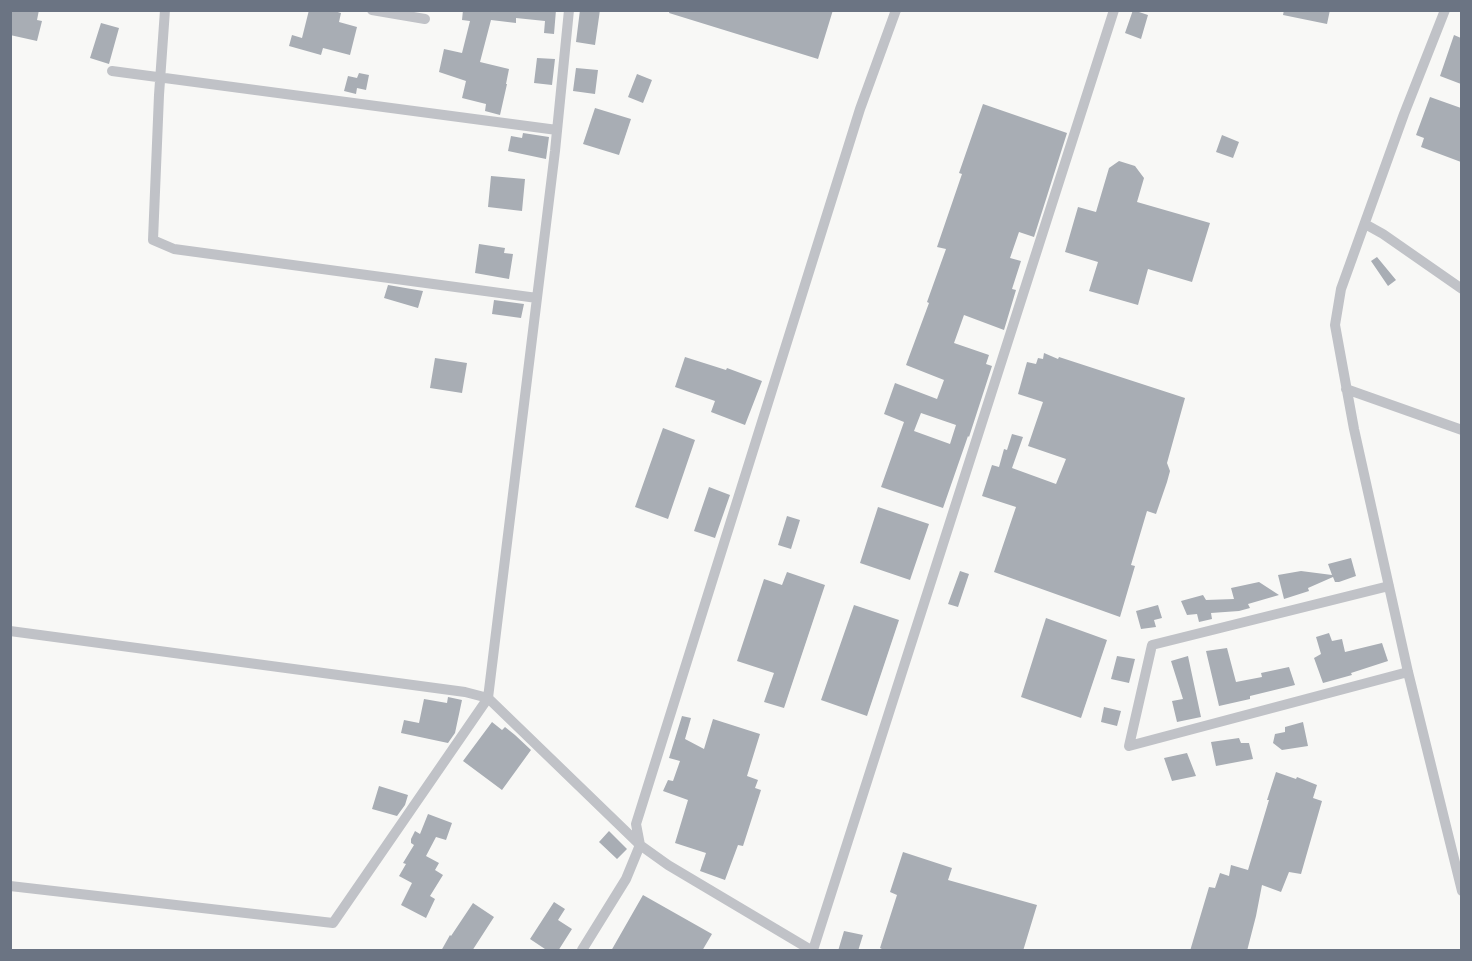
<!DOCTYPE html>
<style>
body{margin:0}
#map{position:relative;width:1472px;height:961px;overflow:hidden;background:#f8f8f6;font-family:"Asap Condensed",sans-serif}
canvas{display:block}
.frame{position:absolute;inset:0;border:12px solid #6b7483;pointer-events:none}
</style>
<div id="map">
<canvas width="1472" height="961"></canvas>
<div class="frame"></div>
</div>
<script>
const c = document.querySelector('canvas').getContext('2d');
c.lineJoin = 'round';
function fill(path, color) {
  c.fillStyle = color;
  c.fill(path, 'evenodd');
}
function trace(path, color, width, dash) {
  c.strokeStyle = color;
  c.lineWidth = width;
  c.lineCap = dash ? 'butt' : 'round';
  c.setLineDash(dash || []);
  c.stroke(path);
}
const building = new Path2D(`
 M10 10H39L37 20 42 21 37 41 10 35Z
 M309 10H331L341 13 339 22 357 27 350 55 323 48 321 55 289 46 292 35 302 38Z
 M463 10H556L554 34 544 33 545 21 516 18V23L491 20 480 62 509 69 506 84H507L500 115 485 111 486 104 462 98 466 81 439 72 444 49 462 53 470 21 462 20Z
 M580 10H600L595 45 576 42Z
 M670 10H833L818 59 669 13Z
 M1133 10 1148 15 1141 39 1125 33Z
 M1284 10H1330L1327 24 1283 15Z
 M101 23 119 28 109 64 90 58Z
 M1454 35 1461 38V84L1440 76Z
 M537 58 555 59 552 85 534 83Z
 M576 68 598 70 595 94 573 91Z
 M359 73 369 75 366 90 357 88 356 94 344 91 348 76 357 78Z
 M637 74 652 80 643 103 628 97Z
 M1430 97 1461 108V162L1421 147 1424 138 1416 135Z
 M983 104 1067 133 1034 237 1019 232 1010 258 1021 261 1012 289 1016 290 1004 330 964 315 954 343 989 355 986 364 992 366 969 437 968 436 943 508 881 487 904 422 884 414 895 383 937 399 944 380 906 365 929 303 927 302 946 249 937 247 962 174 959 173ZM921 413 956 425 950 444 914 431Z
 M595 108 631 119 619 155 583 144Z
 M523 133 549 137 546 159 508 151 511 136 522 138Z
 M1222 135 1239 142 1233 158 1216 152Z
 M1119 161 1135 166 1144 178 1137 202 1210 223 1192 282 1148 269 1138 305 1089 291 1098 262 1065 252 1078 207 1096 212 1109 168Z
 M491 176 525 179 522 211 488 207Z
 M479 244 505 248 504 253 513 254 509 279 475 273Z
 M1377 257 1396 280 1388 286 1371 261Z
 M388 285 423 291 418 308 384 298Z
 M494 300 524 304 521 318 492 314Z
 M1044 353 1058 359 1059 357 1185 398 1167 463 1170 471 1167 482 1156 514 1147 511 1131 565 1135 566 1120 617 994 572 1016 507 982 496 992 465 999 467 1004 449 1007 450 1012 434 1023 437 1012 468 1056 484 1066 459 1028 446 1043 402 1018 394 1027 362 1036 364 1038 358 1043 359Z
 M685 357 726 370 727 368 762 381 745 425 711 412 715 401 675 387Z
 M435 358 467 363 462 393 430 388Z
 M663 428 695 440 668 519 635 507Z
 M709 487 730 495 715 538 694 531Z
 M878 507 929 524 910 580 860 563Z
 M787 516 800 520 791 549 778 545Z
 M1351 558 1356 576 1339 582H1335L1333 577 1308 588 1309 591 1284 599 1278 575 1301 571 1332 575 1328 564Z
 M960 571 969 574 958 607 948 604Z
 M787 572 825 585 784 708 764 702 774 673 737 661 764 579 782 585Z
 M1259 582 1279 595 1248 604 1250 608 1239 611 1211 613 1212 619 1199 622 1197 614 1187 615 1181 601 1203 595 1206 600 1234 599 1231 588Z
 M854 605 899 620 867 716 821 700Z
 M1158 605 1162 618 1154 620 1156 627 1141 629 1136 611Z
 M1046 618 1107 640 1081 718 1021 697Z
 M1329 633 1332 641 1342 639 1345 652 1382 643 1388 661 1351 673 1352 675 1323 683 1314 658 1321 654 1316 637Z
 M1227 648 1236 682 1262 677 1261 673 1289 667 1295 685 1250 696V699L1219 706 1206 651Z
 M1117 656 1135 659 1129 683 1111 679Z
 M1188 656 1201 717 1177 722 1172 701 1183 699 1171 661Z
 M448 697 462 700 455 733 448 743 401 733 404 720 419 723 424 699 447 703Z
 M1104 707 1121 711 1117 726 1101 722Z
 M682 716 691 718 685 739 704 749 713 719 760 734 747 776 758 780 755 788 761 790 743 846 738 845 725 880 700 871 706 853 675 843 688 800 663 791 668 780 673 781 680 761 669 758Z
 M492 722 502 730 505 727 515 735 531 750 502 790 463 761Z
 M1303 722 1308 746 1282 750 1273 743 1275 734 1285 732V727Z
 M1239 738 1241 743H1249L1253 759 1216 766 1211 742Z
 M1187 753 1196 776 1172 781 1164 758Z
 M1276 772 1296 779 1297 777 1317 785 1313 798 1322 801 1301 874 1289 872 1281 892 1262 885 1256 916 1247 951H1190L1209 887 1215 888 1220 873 1229 876 1231 865 1248 870 1269 800H1267Z
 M379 786 408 795 405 805 397 816 372 809Z
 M428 814 452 823 446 840 436 837 426 856 439 863 435 870 443 875 430 896 435 899 426 918 401 905 412 883 399 876 406 864 403 863 414 845 411 843V839L415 831 420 834Z
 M609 831 627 849 617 859 599 842Z
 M903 852 952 868 948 880 1037 905 1023 951H886L880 948 897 895 890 892Z
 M643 895 712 934 702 951H611Z
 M554 902 565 909 558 920 572 929 558 951H548L530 939Z
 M473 903 494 917 472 951H441L450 935 451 936Z
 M844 931 863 935 858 951H838Z`);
const minor = new Path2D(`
 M165 10 159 95 153 240 174 249 537 298
 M372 10 425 19
 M1445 10 1404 114 1341 289 1335 325 1354 429 1408 672 1462 891
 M112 71 557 130
 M1365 224 1383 234 1462 289
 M1346 389 1462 430
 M1389 586 1152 645 1129 746 1408 672
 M10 631 465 692 488 698 640 845 668 865 811 950
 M10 886 333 923 488 698 555 151 569 10
 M582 950 626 879 640 845 636 824 860 109 896 10
 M813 950 1114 10`);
fill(building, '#a8adb4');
trace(minor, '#c0c2c7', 10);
</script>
